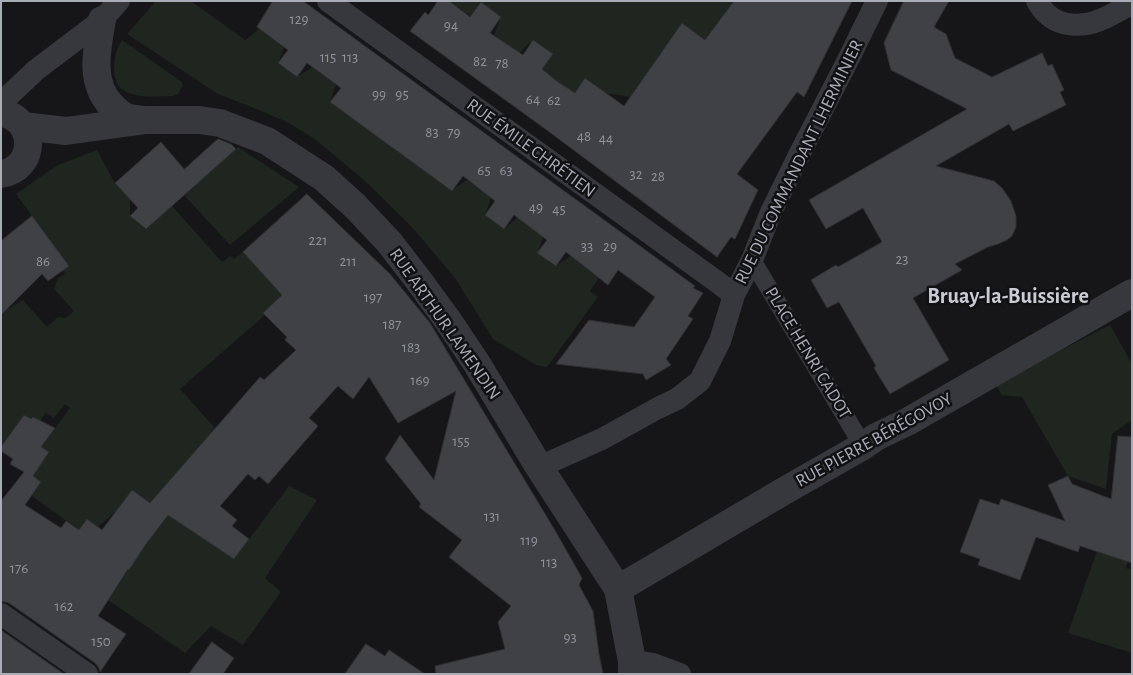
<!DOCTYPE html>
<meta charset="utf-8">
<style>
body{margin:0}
#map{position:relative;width:1133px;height:675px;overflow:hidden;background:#161618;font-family:"Alegreya Sans",sans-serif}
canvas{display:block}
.frame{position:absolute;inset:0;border:2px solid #a8adb8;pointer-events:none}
</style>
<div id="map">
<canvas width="1133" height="675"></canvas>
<div class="frame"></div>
</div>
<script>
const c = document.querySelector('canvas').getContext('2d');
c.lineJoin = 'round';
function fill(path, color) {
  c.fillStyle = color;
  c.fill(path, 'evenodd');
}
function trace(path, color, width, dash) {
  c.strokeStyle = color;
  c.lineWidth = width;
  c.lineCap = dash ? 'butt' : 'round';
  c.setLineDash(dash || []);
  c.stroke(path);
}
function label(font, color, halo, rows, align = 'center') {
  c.font = font + ' "Alegreya Sans",sans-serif';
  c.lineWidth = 5;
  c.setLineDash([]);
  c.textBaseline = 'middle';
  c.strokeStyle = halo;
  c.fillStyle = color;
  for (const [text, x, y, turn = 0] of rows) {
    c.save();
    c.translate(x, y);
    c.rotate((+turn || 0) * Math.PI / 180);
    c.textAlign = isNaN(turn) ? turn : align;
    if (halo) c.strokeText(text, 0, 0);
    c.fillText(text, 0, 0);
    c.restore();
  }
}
const green = new Path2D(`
 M156 1H191L245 40 259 29 284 47 278 64 297 77 312 67 336 85 330 102 452 190 467 180 491 198 485 215 504 229 518 217 543 236 538 254 555 266 571 256 599 278 590 291 598 297 547 367 536 365 493 339 455 278 412 227 365 181 316 140 289 123 259 110 218 94 127 34Z
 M449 1H743L705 40 682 23 630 97 606 93 586 78 574 94 541 69 533 40 519 53 494 35 501 17 481 2 470 16Z
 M122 40 182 82 183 85 178 94 173 96C150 96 115 102 114 70 114 59 116 49 122 40Z
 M238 147 299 187 230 245 184 195Z
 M97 150 115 183 130 199V216L145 229 172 206 222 262 230 256 234 259 243 252 282 295 263 313 265 315 180 389 215 428 211 434 169 516 234 559 289 486 317 500 265 578 281 592 243 645 211 626 185 653 108 600 147 542 148 502 132 491 117 510 98 527 87 519 79 530 32 496 41 482 33 476 49 453 41 447 70 408 65 404 54 418 46 413 40 421 33 417 31 419 24 415 16 426 20 429 1 447V313L23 300 47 327 58 317 66 318 74 311 54 289 58 278 65 274 43 245 49 239 16 194 56 166Z
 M1110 325 1132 364V420L1112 434 1106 489 1068 476 1022 397 1002 395 995 384Z
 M1102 537 1132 550 1126 568 1132 570V653L1068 633Z`);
const building = new Path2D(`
 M273 1H303L695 286 693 288 703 293 688 316 693 319 666 359 671 365 646 380 643 374 556 364 589 320 634 327 655 297 618 270 608 285 566 252 556 266 537 253 547 240 514 215 504 229 485 215 495 201 463 176 452 191 330 102 341 88 307 63 297 77 278 63 288 50 257 27Z
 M438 1H449L470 17 481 2 501 17 490 33 523 55 533 40 553 54 542 69 558 82 575 93 585 78 624 106 682 23 705 40 734 1H852L804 97 797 92 737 174 758 190 735 239 731 237 717 257 548 131 410 31 425 12 428 15Z
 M904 1H949L934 27 946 34 955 58 992 77 1042 53 1048 66 1052 64 1064 90 1060 92 1066 105 1013 131 1009 124 936 166 994 181 1002 188 1011 201 1016 216V227L1012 236 1007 240 998 244 988 247 955 264 962 270 913 298 949 360 890 394 874 368 876 366 839 302 827 308 811 280 836 265 838 267 882 242 863 208 826 229 809 200 967 109 891 70 884 43Z
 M218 139 231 144 236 149 146 229 130 216 138 208 115 183 161 142 184 169Z
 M307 194 390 274 430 323 556 532 582 578 579 585 593 611 599 654 603 674H436L435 666 505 649 498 622 511 606 449 557 462 540 419 507 421 504 385 459 400 435 434 480 456 391 398 423 369 377 353 399 338 386 309 418 318 426 268 484 259 476 255 480 248 474 220 506 237 520 232 526 249 539 234 559 168 515 146 544 129 570 128 569 98 616 126 634 100 672 99 668 95 663 9 603 1 601V501L24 472 10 464 13 459 1 451V447L24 415 31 419 33 417 55 428 41 447 49 452 33 476 41 482 25 505 61 528 66 521 79 530 87 519 102 530 132 490 150 503 260 377 264 380 296 350 285 340 287 337 263 313 282 295 243 252Z
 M32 216 69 266 48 281 42 274 1 315V241Z
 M1118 436 1132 437V563L1080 546 1078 552 1036 537 1020 580 978 565 980 559 960 552 980 499 999 505 1001 499 1065 521 1048 485 1068 476 1072 484 1111 499Z
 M1 630 64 674H1Z
 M212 642 234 658 223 674H189Z
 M366 644 385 656 389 650 425 674H345Z`);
const pedestrian = new Path2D(`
 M752 260 863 446`);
const minor = new Path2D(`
 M328 1 720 284 734 295
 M1037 1C1040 6 1043 11 1047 14 1060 27 1083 27 1100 20 1111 16 1121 9 1132 4
 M1 103 36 70 102 20 119 1
 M539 467 602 439 658 408 677 399 700 381 720 341 734 295 752 260 771 212 802 149 847 62 877 1
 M1 614 87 674
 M632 661 653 664 680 674`);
const tertiary = new Path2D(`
 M102 20C97 48 89 82 111 105 122 117 128 119 144 120
 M1 113C37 118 37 169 1 174
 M23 126 66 131 146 120H199L220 123 267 141 324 178 355 206 389 242 419 281 449 322 477 364 539 467 618 589 632 661V674
 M618 589 784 491 863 446 876 437 907 422 1132 293`);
const numberNames = [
 ["129",299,19],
 ["94",451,25],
 ["115",328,57],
 ["113",350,57],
 ["82",480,61],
 ["78",502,63],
 ["99",379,94],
 ["95",402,94],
 ["64",533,99],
 ["62",554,100],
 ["83",432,132],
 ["79",454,132],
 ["48",584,136],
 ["44",606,138],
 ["65",484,170],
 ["63",506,170],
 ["32",636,174],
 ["28",658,176],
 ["49",536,207],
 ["45",559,209],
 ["221",318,240],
 ["33",587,246],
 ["29",610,246],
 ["23",902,259],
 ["86",43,261],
 ["211",348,261],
 ["197",373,297],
 ["187",392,324],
 ["183",411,347],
 ["169",420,380],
 ["155",461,441],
 ["131",492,516],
 ["119",529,540],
 ["113",549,562],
 ["176",19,568],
 ["162",64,606],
 ["93",570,637],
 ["150",101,641]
];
const streetNames = [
 ["RUE ÉMILE CHRÉTIEN",531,148,36],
 ["RUE DU COMMANDANT LHERMINIER",799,162,-64],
 ["RUE ARTHUR LAMENDIN",445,324,55],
 ["PLACE HENRI CADOT",808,353,59],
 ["RUE PIERRE BÉRÉGOVOY",874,440,-29]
];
const districtNames = [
 ["Bruay-la-Buissière",1008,296]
];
fill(green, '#1e261f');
fill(building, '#404145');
trace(building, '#303034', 1);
trace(pedestrian, '#37383d', 18);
trace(minor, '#37383d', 22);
trace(tertiary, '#37383d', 28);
label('15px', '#8e929b', null, numberNames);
label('18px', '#a8adb8', '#111113', streetNames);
label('bold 22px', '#c9ccd4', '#111113', districtNames);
</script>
